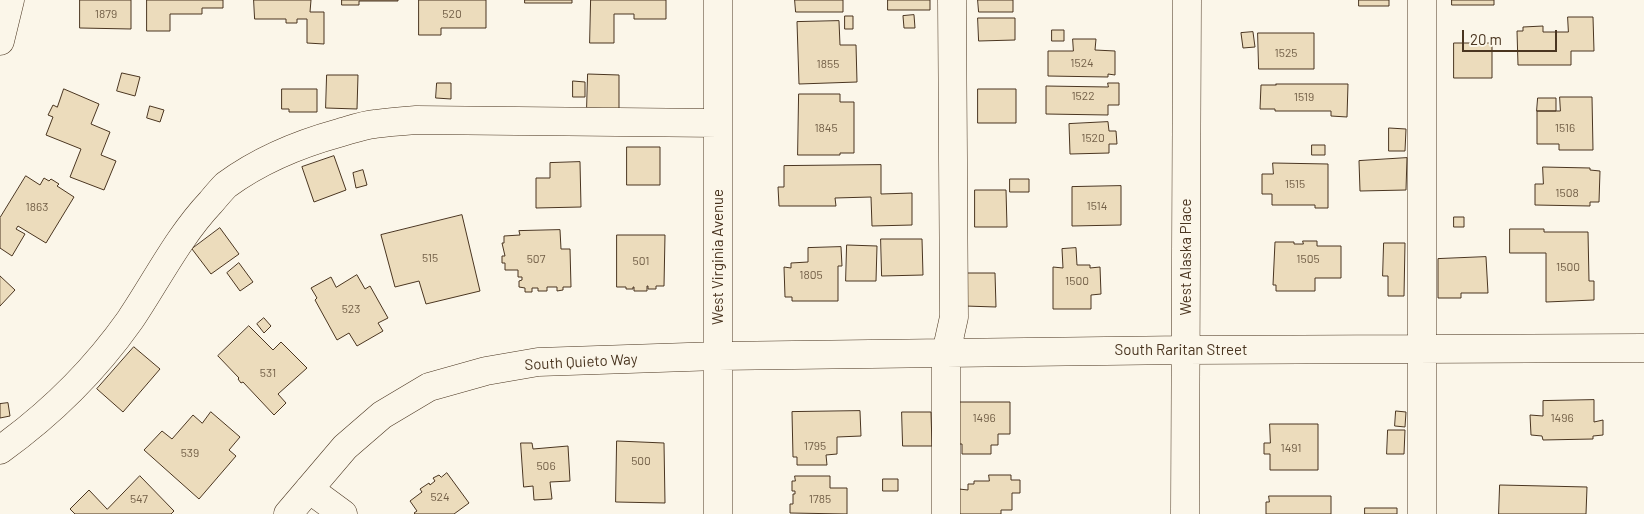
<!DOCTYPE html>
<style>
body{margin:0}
#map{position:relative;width:1644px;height:514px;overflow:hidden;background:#fbf6e9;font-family:Barlow,sans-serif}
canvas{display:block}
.scale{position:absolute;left:1462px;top:30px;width:95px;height:22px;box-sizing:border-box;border:2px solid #4a3520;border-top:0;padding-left:6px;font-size:15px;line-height:18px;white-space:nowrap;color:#4a3520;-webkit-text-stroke:4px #fbf6e9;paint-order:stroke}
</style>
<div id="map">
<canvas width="1644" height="514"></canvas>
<div class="scale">20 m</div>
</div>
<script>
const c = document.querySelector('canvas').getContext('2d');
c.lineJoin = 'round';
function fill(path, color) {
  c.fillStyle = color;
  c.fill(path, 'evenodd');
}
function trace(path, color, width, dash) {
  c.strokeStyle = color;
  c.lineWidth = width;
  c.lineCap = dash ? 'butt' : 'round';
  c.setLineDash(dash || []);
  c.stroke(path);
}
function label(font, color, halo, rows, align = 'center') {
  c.font = font + ' Barlow,sans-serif';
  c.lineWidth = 4;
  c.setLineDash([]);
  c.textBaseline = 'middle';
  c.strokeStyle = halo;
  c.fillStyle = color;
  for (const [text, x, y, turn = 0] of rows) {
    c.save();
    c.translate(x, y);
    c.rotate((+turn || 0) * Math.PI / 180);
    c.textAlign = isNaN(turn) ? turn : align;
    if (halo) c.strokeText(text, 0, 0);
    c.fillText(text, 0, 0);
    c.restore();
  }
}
const building = new Path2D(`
 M80 0H131V29L80 28Z
 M147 0H223V8H202V14H170V31H147Z
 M254 0H311L310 12H324V44L307 43V19H297V23H286V19H255Z
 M342 0H398V1H359V5H342Z
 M419 0H486V28H441V35H419Z
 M525 0H572V3H525Z
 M591 0H666V19H634V14H614V43H590Z
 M795 0H843V12H796Z
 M888 0H930V10H888Z
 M978 0H1013V12H979Z
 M1359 0H1389V6H1359Z
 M1452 0H1494V5H1452Z
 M914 15 915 28H904L903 16Z
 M845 16H853V29H845Z
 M1568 17H1593L1594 51H1571V65H1518L1517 31H1523V27L1543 26V32H1568Z
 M978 18H1015V40L979 41Z
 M839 21 840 45H856L857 82 799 84 797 22Z
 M1052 30H1064V41H1052Z
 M1253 32 1255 47 1243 48 1241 33Z
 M1258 33H1314V69H1259Z
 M1073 39H1096L1095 50 1115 51V75L1108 74V77L1048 76V51H1073Z
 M1454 43H1492V78H1454Z
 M122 73 140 77 135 96 117 91Z
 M588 74 619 75V109L587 108Z
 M327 75H358L357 109 326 108Z
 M573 81 585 82V97H573Z
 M437 83H451V99L436 98Z
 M1108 83H1119V105H1108V115L1046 114V86L1108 87Z
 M1276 84H1348L1347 117 1331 116V111H1275V109H1260L1261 85H1276Z
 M64 89 99 104 91 124 110 132 101 155 116 161 104 190 70 177 81 149 46 135 53 117 48 115 53 105 57 107Z
 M282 89H317V112H289V109H282Z
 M978 89H1016V123H978Z
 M799 94H840V102H854V153H840V155H798Z
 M1560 97H1592L1593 150H1559V144H1537V111H1560Z
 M1538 98H1556V111H1537Z
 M150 106 164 110 160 122 147 118Z
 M1108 122 1109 131H1116L1117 144H1109V153L1070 154 1069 124Z
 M1389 128 1406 129 1405 151H1389Z
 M1312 145H1325V155H1312Z
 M627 147H660V185H627Z
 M334 156 346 190 314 202 302 167Z
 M1407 158 1406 190 1360 191 1359 161Z
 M580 162 581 207 536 208V178H550V163Z
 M1273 163 1328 164V208H1315V205H1272V194H1262V174H1273Z
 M881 165V194L912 193V225L872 226 871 197 835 198 836 206H779L778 187H784V166Z
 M1543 167 1590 168V170L1600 171 1599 202H1590V206L1535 205V184H1543Z
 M363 170 367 185 356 188 353 173Z
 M26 176 40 185 44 178 49 181 51 179 59 184 57 186 74 197 46 243 18 226 16 229 25 234 12 256 0 248V218Z
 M1010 179H1029V192H1010Z
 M1121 186V225L1072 226V187Z
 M975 190H1006L1007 227H975Z
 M462 215 480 291 426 304 419 281 395 287 381 235Z
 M1454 217H1464V227H1454Z
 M220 228 239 254 211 274 192 249Z
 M1510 229H1544V232H1588L1589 281H1594V300L1546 302V253H1510Z
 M560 230 561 249H570L571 287H563V290L557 291V287H547V291H538V288H532V292H525V288L519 287V281L522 280V277H518V270H505V263H502V256H505L502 243H504V236L520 235 519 231Z
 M617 235H665L664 286H656V289H648V286H647V291H634V287H633V289H626V287H617Z
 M881 239H922L923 275 882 276Z
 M1303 241H1317V246H1341V278H1315V291H1276V285H1273L1275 242H1294V244H1303Z
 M1384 243H1405L1404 296H1388V276H1383Z
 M847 245 877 246 876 281H846Z
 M841 247 842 266H838V301H792V297H785L784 267 791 268V263L808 262V248Z
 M1076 248 1077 265H1090V268L1100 267 1101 294 1091 295V309H1053V267L1063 268 1062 249Z
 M1486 257 1488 293H1461V298H1438V259Z
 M239 263 253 282 240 291 227 273Z
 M964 273H995L996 307 965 306Z
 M357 275 365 289 370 286 388 318 378 323 383 331 357 346 349 333 337 340 315 300 317 298 311 288 331 277 336 287Z
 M0 276 15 290 0 306Z
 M264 318 271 326 264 333 257 324Z
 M249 326 273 350 281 342 307 368 278 394 286 403 274 415 243 382 241 383 238 379 239 378 218 356Z
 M134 347 160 369 123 412 97 389Z
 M1594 400V422L1603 420V435L1593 436V439L1543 440 1542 436 1531 435 1530 415 1543 416V401Z
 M959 402H1010V434H998V445H991V454H962V444H959Z
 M8 403 10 416 0 418V404Z
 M860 411 861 436 837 437V454L826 455 827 465H797V457H793L792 412Z
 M1396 411 1406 412 1405 427 1395 426Z
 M211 412 240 437 229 450 236 456 199 499 144 450 162 431 172 439 193 415 202 423Z
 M902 412H931L932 446H903Z
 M1270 424H1318V470H1270V454H1264V443H1270Z
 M1388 430H1405L1404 454H1387Z
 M617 441 664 443 665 503 616 502Z
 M521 443H532L533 449 568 446 570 481 550 482 552 499 534 500 533 486 524 487Z
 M447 473 469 503 454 514H415L414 513 417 511 410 501 422 492 420 489 429 483 430 485 435 481 433 478 439 475 441 477Z
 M989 475H1011V480H1020V493H1012V510H1001V514H959V489L968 490V484H974V481H989Z
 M140 476 174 511 171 514H75L70 509 89 490 107 509Z
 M795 476H830V488H847V514L790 513V504H793V494H795V491H792V481H795Z
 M883 479H898V491H883Z
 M1500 485 1587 487 1586 514H1499Z
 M1269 496H1331V514H1266V502H1269Z
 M1365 508H1397V514H1365Z`);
const minor = new Path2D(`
 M0 41 10 0
 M0 450C50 414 94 371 130 320 157 280 178 237 211 202 216 196 221 190 226 185 260 160 299 144 339 133 350 130 363 125 375 124 389 122 403 121 416 120L718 123
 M309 489 343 514
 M288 514 345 447 382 415 429 387 486 371 538 362 718 356 946 353 1185 350 1644 348
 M718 514V0
 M946 514V353L954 317 952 0
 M1185 514 1187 0
 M1422 514V0`);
const numberNames = [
 ["1879",106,14],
 ["520",452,14],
 ["1525",1286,53],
 ["1524",1082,63],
 ["1855",828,64],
 ["1522",1083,96],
 ["1519",1304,97],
 ["1845",826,128],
 ["1516",1565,128],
 ["1520",1093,138],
 ["1515",1295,184],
 ["1508",1567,193],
 ["1514",1097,206],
 ["1863",37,207],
 ["515",430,258],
 ["507",536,259],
 ["1505",1308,259],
 ["501",641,261],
 ["1500",1568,267],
 ["1805",811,275],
 ["1500",1077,281],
 ["523",351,309],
 ["531",268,373],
 ["1496",984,418],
 ["1496",1562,418],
 ["1795",815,446],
 ["1491",1291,448],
 ["539",190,453],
 ["500",641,461],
 ["506",546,466],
 ["524",440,497],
 ["547",139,499],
 ["1785",820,499]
];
const streetNames = [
 ["West Virginia Avenue",718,257,-90],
 ["West Alaska Place",1186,257,-90],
 ["South Raritan Street",1181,350],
 ["South Quieto Way",581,362,-3]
];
fill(building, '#ecdcbc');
trace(building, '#4a3520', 1);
trace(minor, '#4a3520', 29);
trace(minor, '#fbf6e9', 28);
label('12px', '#725f47', null, numberNames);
label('15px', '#4a3520', '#fbf6e9', streetNames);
</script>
